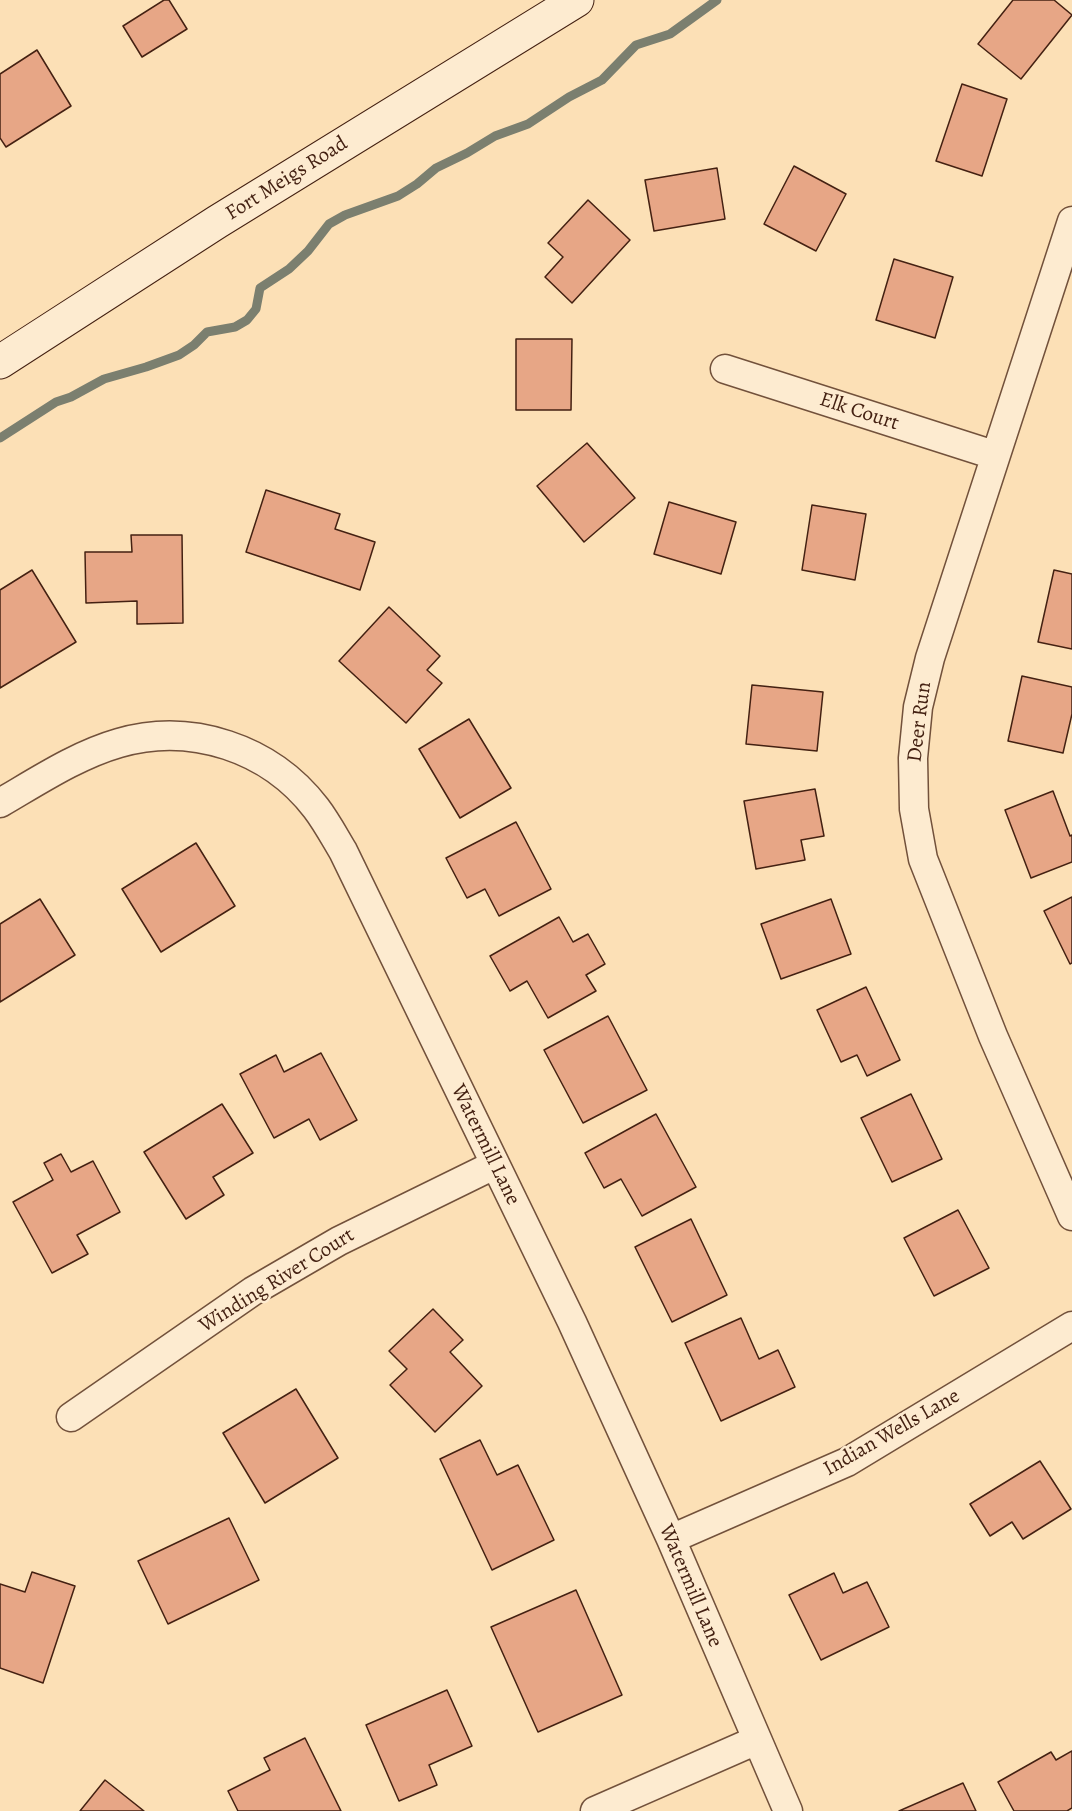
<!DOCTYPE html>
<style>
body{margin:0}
canvas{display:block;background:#fce0b6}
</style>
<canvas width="1072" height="1811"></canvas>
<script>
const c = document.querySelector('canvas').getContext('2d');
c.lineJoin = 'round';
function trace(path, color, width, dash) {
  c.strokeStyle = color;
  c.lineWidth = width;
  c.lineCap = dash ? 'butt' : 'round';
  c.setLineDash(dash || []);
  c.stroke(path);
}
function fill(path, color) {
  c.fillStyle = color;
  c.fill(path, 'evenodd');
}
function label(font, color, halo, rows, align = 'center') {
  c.font = font + ' Alegreya,serif';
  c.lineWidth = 5;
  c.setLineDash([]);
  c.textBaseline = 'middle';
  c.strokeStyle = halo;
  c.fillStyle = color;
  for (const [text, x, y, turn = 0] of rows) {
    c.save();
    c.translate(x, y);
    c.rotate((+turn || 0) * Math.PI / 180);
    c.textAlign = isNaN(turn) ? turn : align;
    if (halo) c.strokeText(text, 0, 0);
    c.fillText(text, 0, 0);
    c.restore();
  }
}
const stream = new Path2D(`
 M0 438 56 402 71 397 104 379 146 367 179 355 194 345 207 332 235 327 247 320 256 309 260 288 289 269 308 251 329 224 345 215 398 196 417 184 436 168 467 153 495 136 528 124 569 97 602 80 636 45 670 34 717 0`);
const building = new Path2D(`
 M164 0H169L187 29 142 57 123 26Z
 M1013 0H1054L1072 15 1021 79 978 44Z
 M37 50 71 106 6 147 0 138V74Z
 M962 84 1007 99 982 176 936 161Z
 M794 166 846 194 816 251 764 224Z
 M717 168 725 219 654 231 645 180Z
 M588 200 630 240 572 303 545 277 563 257 548 243Z
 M894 259 953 277 935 338 876 320Z
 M516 339H572L571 410H516Z
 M587 443 635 498 584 542 537 486Z
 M266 490 340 514 335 529 375 542 360 590 246 552Z
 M669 502 736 522 721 574 654 554Z
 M812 505 866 514 855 580 802 570Z
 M131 535H182L183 623 137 624V601L86 603 85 552H132Z
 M32 570 76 642 0 688V590Z
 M1054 570 1072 574V649L1038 642Z
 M389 607 440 656 427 670 442 683 406 723 339 661Z
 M1022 676 1072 687V714L1063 753 1008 741Z
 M752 685 823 692 817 751 746 744Z
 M469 719 511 788 460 818 419 749Z
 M815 789 824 836 801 840 805 860 756 869 744 801Z
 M1053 791 1070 836 1072 835V862L1031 878 1005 810Z
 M516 822 551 889 499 916 485 889 467 898 446 858Z
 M196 843 235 906 161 952 122 889Z
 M1072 897V963L1070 964 1044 911Z
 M40 899 75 955 0 1002V924Z
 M831 899 851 954 781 979 761 924Z
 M559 917 573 942 588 934 605 964 586 975 596 991 548 1018 527 981 510 991 490 956Z
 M866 987 900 1060 867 1076 857 1055 841 1062 817 1010Z
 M608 1016 647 1090 583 1123 544 1050Z
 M321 1053 357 1120 320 1140 309 1119 274 1138 240 1074 276 1055 284 1072Z
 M911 1094 942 1159 892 1182 861 1118Z
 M222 1104 253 1153 213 1177 224 1195 186 1219 144 1152Z
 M656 1114 696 1187 642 1216 621 1179 604 1188 585 1153Z
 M61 1154 71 1172 93 1161 120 1212 77 1235 88 1254 52 1273 13 1202 53 1180 44 1163Z
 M958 1210 989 1268 934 1296 904 1238Z
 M691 1219 727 1295 672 1322 635 1247Z
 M433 1309 463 1340 450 1352 482 1386 435 1432 390 1385 407 1369 389 1351Z
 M741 1318 759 1359 778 1350 795 1387 721 1421 685 1343Z
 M296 1389 338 1458 265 1503 223 1433Z
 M480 1440 497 1475 518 1465 554 1540 492 1570 440 1459Z
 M1040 1461 1071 1509 1023 1539 1012 1522 990 1536 970 1504Z
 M229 1518 259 1580 168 1624 138 1561Z
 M32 1572 75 1586 43 1683 0 1668V1584L25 1592Z
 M834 1573 843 1593 867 1582 889 1627 821 1660 789 1595Z
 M576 1590 622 1695 538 1732 491 1627Z
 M447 1690 472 1746 429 1765 437 1785 399 1801 366 1725Z
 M305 1738 341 1811H238L228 1791 270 1770 264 1758Z
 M1072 1751V1808L1067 1811H1014L998 1782 1051 1752 1056 1760Z
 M105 1780 144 1811H80Z
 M963 1783 976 1811H899Z`);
const street = new Path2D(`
 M1072 221 930 658 918 707 913 758 914 809 923 859 993 1036 1072 1216
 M725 369 994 455
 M0 803C38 781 77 755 119 743 191 722 270 748 316 808 326 821 334 836 343 851L572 1322 671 1539 788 1811
 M71 1417 253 1291 339 1241 494 1165
 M671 1539 847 1462 1072 1326
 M595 1811 757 1740`);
const secondary = new Path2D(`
 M0 362 217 222 577 0`);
const streetNames = [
 ["Fort Meigs Road",287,179,-32],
 ["Elk Court",859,412,18],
 ["Deer Run",920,722,-83],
 ["Watermill Lane",485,1145,64],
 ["Winding River Court",277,1281,-32],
 ["Indian Wells Lane",892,1433,-30],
 ["Watermill Lane",690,1586,67]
];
trace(stream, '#7b7f6f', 9);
fill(building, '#e7a686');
trace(building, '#442112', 1.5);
trace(street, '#72513b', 31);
trace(secondary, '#442112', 35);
trace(street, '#fdebd0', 28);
trace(secondary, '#fdebd0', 33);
label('21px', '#442112', '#fdebd0', streetNames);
</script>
